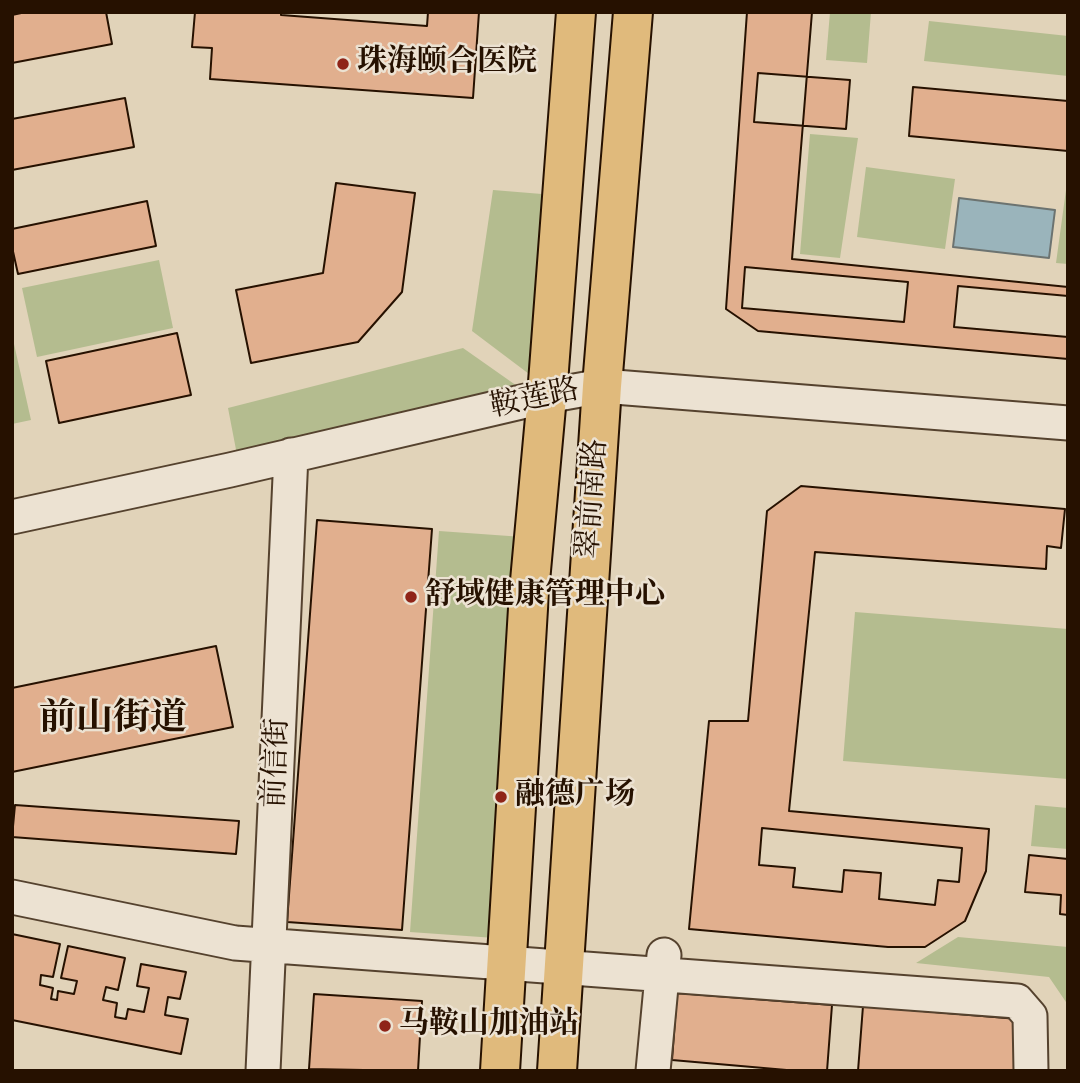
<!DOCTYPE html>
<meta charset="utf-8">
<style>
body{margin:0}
#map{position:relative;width:1080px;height:1083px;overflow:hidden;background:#e1d3b9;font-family:"IM FELL Double Pica",serif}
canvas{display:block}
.frame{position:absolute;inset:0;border:14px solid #261100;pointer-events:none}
</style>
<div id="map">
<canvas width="1080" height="1083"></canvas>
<div class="frame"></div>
</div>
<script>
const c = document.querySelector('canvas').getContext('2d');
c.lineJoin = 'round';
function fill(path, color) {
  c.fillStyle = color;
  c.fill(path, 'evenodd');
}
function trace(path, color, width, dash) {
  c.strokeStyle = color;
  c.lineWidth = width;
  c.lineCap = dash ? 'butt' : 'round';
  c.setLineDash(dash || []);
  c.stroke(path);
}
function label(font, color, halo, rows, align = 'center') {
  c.font = font + ' "IM FELL Double Pica","Noto Serif SC",serif';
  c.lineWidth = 5;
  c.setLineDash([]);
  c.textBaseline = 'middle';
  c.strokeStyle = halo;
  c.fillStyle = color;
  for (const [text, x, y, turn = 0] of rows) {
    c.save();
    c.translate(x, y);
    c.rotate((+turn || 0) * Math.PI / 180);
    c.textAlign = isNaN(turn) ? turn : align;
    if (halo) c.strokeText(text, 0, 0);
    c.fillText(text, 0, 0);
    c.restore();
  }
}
const green = new Path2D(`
 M830 12H871L867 63 826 60Z
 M929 21 1068 36V76L924 61Z
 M810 134 858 138 840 258 800 254Z
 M866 167 955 179 945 249 857 237Z
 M493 190 554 195 537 380 472 331Z
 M1066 190H1068V264L1056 263Z
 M159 260 173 328 37 357 22 288Z
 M12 335 31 420 12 424Z
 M463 348 527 393 238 460 228 408Z
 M439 531 523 537 495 938 410 932Z
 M855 612 1068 629V779L843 761Z
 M1035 805 1068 808V849L1031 846Z
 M958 937 1068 947V1005L1049 977 916 963Z`);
const water = new Path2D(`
 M959 198 1055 210 1049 258 953 247Z`);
const building = new Path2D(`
 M26 12H106L112 44 12 63V15Z
 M195 12H281V15L427 26 428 12H479L473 98 210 79 212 48 192 47Z
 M747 12H812L792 259 1068 287V359L758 331 726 309Z
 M758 73 850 80 846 129 754 122Z
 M913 87 1068 101V151L909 136Z
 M125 98 134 147 12 170V119Z
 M336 183 415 193 402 292 358 342 251 363 236 290 323 273Z
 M147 201 156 246 18 274 12 247V229Z
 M745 267 908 282 904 322 742 308Z
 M958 286 1068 296V337L954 327Z
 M177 333 191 395 59 423 46 361Z
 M801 486 1065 509 1061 548 1047 546 1046 569 815 552 789 811 989 829 986 871 965 921 925 947H888L689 929 709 721H748L767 511Z
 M317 520 432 529 402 930 287 922Z
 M216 646 233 727 12 772V688Z
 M15 805 239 821 236 854 12 837Z
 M762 828 962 848 959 882 938 880 935 905 879 899 881 873 844 870 842 892 793 887 795 868 759 865Z
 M1029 855 1068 859V915L1060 914 1061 895 1025 892Z
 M12 934 60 944 53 977 41 975 40 985 53 988 51 999 57 1000 58 991 74 994 77 981 61 978 68 946 125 958 118 990 106 987 103 1000 117 1003 115 1017 126 1019 128 1009 144 1012 149 988 137 986 141 964 186 972 180 999 168 997 165 1015 188 1019 181 1054 12 1020Z
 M677 993 832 1005 827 1071H798L672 1060Z
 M314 994 422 1001 418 1071 309 1069Z
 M863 1006 1018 1019 1014 1071H858Z`);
const minor = new Path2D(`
 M12 517 230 470 547 396 602 386 1068 423
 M12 897 235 943 1017 1001 1030 1016 1031 1071
 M263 1071 291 455
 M653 1071 664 955`);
const major = new Path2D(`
 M500 1071 529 592 547 396 576 12
 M557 1071 602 386 633 12`);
const markers = [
 [343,64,7,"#8f2418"],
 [411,597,7,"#8f2418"],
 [501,797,7,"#8f2418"],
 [385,1026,7,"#8f2418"]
];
const poiNames = [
 ["珠海颐合医院",357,64],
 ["舒域健康管理中心",425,597],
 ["融德广场",515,797],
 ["马鞍山加油站",399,1026]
];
const streetNames = [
 ["鞍莲路",535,400,-12],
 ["翠前南路",594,499,-86],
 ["前信街",278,763,-88]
];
const districtNames = [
 ["前山街道",113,721]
];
fill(green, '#b4bc8f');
fill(water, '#9ab4bb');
trace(water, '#6c7370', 2);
fill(building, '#e1af8e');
trace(building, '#261100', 2);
trace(minor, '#55422e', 37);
trace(major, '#261100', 42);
trace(minor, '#ece2d2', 33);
trace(major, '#e0ba7c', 38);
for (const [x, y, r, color] of markers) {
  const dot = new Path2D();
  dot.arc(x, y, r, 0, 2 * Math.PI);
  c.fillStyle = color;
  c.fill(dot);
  trace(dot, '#ece2d2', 2.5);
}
label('bold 30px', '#261100', '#ece2d2', poiNames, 'left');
label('30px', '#261100', '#ece2d2', streetNames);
label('bold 37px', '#261100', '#ece2d2', districtNames);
</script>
